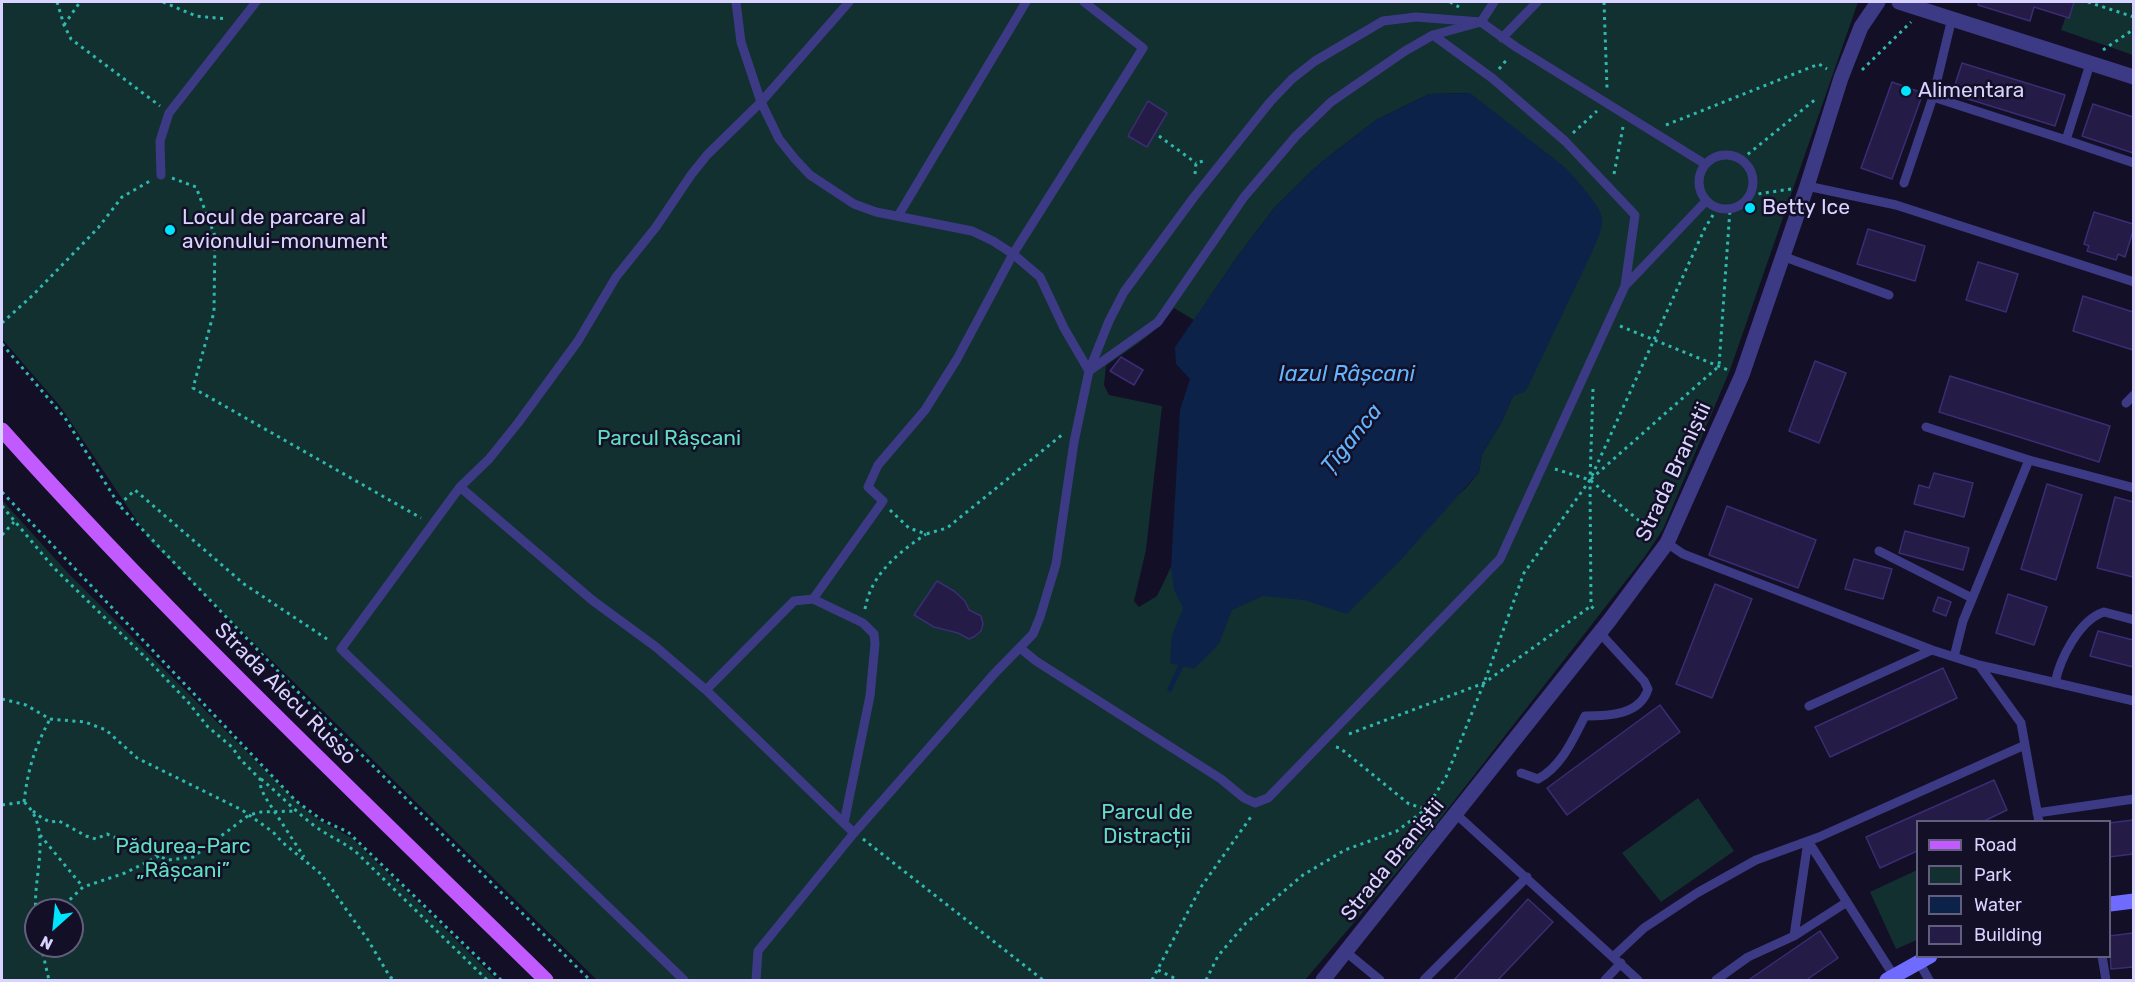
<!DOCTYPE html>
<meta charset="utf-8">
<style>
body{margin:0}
#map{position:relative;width:2135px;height:982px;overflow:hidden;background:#130f26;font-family:Rubik,sans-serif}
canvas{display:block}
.frame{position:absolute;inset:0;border:3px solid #d9d4ff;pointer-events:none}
.legend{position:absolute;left:1916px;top:820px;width:195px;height:138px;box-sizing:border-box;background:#130f26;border:2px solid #625e7d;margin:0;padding:8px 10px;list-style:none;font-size:18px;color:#d9d4ff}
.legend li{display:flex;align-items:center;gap:12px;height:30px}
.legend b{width:30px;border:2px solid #625e7d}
.north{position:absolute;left:24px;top:898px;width:60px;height:60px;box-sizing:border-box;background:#130f26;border:2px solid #625e7d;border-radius:50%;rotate:207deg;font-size:16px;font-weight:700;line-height:24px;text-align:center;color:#d9d4ff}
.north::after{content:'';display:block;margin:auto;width:21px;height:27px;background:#00e5ff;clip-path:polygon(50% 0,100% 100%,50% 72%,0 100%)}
</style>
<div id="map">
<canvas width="2135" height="982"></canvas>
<div class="frame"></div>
<ul class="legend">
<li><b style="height:8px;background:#c25bff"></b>Road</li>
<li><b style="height:16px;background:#12302f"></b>Park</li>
<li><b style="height:16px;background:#0c2248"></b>Water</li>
<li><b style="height:16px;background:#241b47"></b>Building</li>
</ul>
<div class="north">N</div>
</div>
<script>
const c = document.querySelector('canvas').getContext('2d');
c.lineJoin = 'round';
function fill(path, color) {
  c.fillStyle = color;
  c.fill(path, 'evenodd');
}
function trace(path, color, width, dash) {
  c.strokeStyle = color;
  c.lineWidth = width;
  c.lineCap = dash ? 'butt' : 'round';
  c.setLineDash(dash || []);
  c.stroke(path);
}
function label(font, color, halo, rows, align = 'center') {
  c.font = font + ' Rubik,sans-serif';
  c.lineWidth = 5;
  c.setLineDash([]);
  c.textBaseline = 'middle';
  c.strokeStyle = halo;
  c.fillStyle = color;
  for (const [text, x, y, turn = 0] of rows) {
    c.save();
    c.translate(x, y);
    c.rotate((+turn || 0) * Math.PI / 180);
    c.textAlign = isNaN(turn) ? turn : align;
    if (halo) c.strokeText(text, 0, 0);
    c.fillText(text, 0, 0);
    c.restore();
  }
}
const green = new Path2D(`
 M2 2H1858L1730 370 1663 529 1646 555 1415 851 1305 980H597L151 542 60 406 2 339ZM1470 93 1513 396 1501 423 1482 454 1479 472 1465 489 1456 496 1171 567 1157 596 1139 607 1134 601 1146 550 1162 406 1109 395 1104 385 1106 366C1133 346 1154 336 1174 308L1194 320 1237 257 1275 207 1319 164 1376 120 1429 94Z
 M2071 2H2133V55L2061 30Z
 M2 500 69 574 299 804 314 817 352 838 497 980H2ZM36 910H72V946H36Z
 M1698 798 1734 851 1661 902 1622 853Z
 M1917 870V940L1896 949 1870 892Z`);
const water = new Path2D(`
 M1470 93 1566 168C1575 178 1596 201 1601 214 1605 225 1597 240 1593 250L1526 391 1513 396 1501 423 1482 454 1479 472 1399 562 1347 614 1304 600 1263 596 1232 610 1219 644 1194 669 1170 663 1172 635 1183 608 1174 590 1171 567 1180 410 1190 379 1176 364 1175 347 1237 257 1275 207 1319 164 1376 120 1429 94Z`);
const stream = new Path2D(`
 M1170 689 1183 661`);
const building = new Path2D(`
 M1978 2H2074L2069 18 2034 7 2030 21 1978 5Z
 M1962 63 2065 95 2055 126 1952 94Z
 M1892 82 1923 93 1892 179 1861 168Z
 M1148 101 1167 113 1147 147 1128 136Z
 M2093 104 2133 117V153L2082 136Z
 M2094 212 2133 224V231L2125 257 2118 254 2116 260 2087 251 2089 246 2084 244Z
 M1868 229 1925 246 1915 281 1857 264Z
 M1978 262 2018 274 2006 312 1966 300Z
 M2083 296 2133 312V350L2073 331Z
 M1121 357 1143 370 1134 385 1110 371Z
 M1815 361 1846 373 1819 443 1789 431Z
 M1950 376 2110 426 2099 462 1939 412Z
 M1934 473 1973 483 1964 517 1914 504 1919 485 1929 488Z
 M2047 484 2082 495 2056 580 2021 569Z
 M2115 497 2133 502V577L2097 568Z
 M1727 506 1816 540 1798 588 1709 555Z
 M1905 531 1969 548 1963 570 1899 553Z
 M1854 559 1892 569 1883 599 1845 589Z
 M937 581 954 591 965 601 969 610 981 616 983 624 981 631 975 636 969 639 958 633 934 627 914 615Z
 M1715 584 1752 599 1712 698 1676 684Z
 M2008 594 2047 607 2034 645 1996 633Z
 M1938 597 1951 602 1946 616 1933 611Z
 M2098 631 2133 640V667L2090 656Z
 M1943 668 1957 698 1830 757 1815 727Z
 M1660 705 1680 732 1567 815 1547 788Z
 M1994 780 2007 810 1982 822H1917V851L1880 868 1866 837Z
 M2133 820V854L2109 857V823Z
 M1528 899 1553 922 1497 981H1453Z
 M1820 931 1838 958 1805 981H1747Z
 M2133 933V967L2111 969 2109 936Z`);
const path = new Path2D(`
 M57 2 64 25 71 39 160 106
 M163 2 196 16 227 19
 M1450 2 1459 7
 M1604 2 1607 88
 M2088 2 2134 17
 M64 25 80 2
 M2103 50 2134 29
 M1499 69 1508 58
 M1862 70 1911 22
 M1666 125 1819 64 1827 69
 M1573 133 1597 111
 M1159 136 1196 163
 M1742 159 1817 98
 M1195 174 1196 163 1207 160
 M1614 174 1623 127
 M172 178 196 187 215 236 214 312 193 388 421 518
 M1751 195 1791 189
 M2 323 33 295 98 228 122 197 150 181
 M1620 326 1728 370
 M2 344 65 418 119 505 297 691 590 980
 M1593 389 1590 480 1591 606 1596 611
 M1555 469 1590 480 1654 533
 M1591 479 1719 366 1730 209
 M2 492 296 801 322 820 348 832 501 980
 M119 505 135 490 244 584 330 641
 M2 506 53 567 148 660 188 702 208 727 232 747 240 759 260 779 261 789 267 800 304 857
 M890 510 909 528 926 534 947 528 1063 434
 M2 535 14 522
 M865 609C871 574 898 553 926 534
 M2 699 26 705 50 719 85 722 106 730 137 758 242 810 273 832 282 842 321 874 368 940 390 977 395 980
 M1349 734 1484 683 1591 606
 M1336 747 1340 748 1409 804 1426 809 1436 815
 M261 779C278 793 294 810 312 824 326 835 342 841 356 852L487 980
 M24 802C28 769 34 749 50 719
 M2 805 24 802C54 829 32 877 36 912
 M33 811 42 818 50 822 59 821 86 836 96 839 107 834 168 860 193 857 249 815 261 812 297 811
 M40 835 83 887
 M863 839 1043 980
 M59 910 83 887 125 873 159 856
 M41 946 49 980
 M1158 970 1178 980
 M1152 980 1201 887 1253 814
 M1206 980 1218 956 1246 923 1303 875 1345 850 1397 831 1426 809 1446 777 1484 683 1524 573 1590 480 1705 228 1713 215`);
const service = new Path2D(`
 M736 2 741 42 761 102 779 139 795 159 810 175 854 204 876 212 972 231 993 241 1013 254 1040 277 1064 328 1089 371 1158 322 1244 197 1296 136 1331 102 1405 51 1433 35 1481 22 1494 2
 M1502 38 1537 2
 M1933 97 2066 140 2090 64
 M2066 140 2134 163
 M1699 182a27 27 0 1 1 54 0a27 27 0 1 1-54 0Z
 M161 175 160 141 169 113 256 2
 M1904 183 1933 97 1952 18
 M1807 186 1896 205 2134 282
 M898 216 1026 2
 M1782 256 1889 295
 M1625 286 1706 201
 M2126 403 2134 395
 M1926 427 2029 460 2134 488
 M460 487 592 600 656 647 706 690 854 833
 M1667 543 1683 554 1932 650 1979 665 2134 701
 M1879 551 1972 598
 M813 599 883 501 868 487 878 465 925 410 957 359 1013 254 1143 48 1084 2
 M1020 648 1036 661 1221 779 1244 798 1255 803 1268 798 1500 559 1625 286 1635 215 1565 141 1492 78 1433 35
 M1954 657 1963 621 2029 460
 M1979 665 2021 723 2039 822
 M2055 683C2060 659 2079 620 2104 612L2134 620
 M706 690 794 601 813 599 863 623 874 634 875 644 870 696 844 823
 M1809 706 1932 650
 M1521 773 1538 779C1562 766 1573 739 1585 716 1609 716 1640 715 1648 689L1644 681 1600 633
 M2037 813 2134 799
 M1457 815 1638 980
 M1808 841 1894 976
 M1794 936 1808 841
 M1346 952 1380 980
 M2102 956 2106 980
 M1613 957 1644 928 1697 893 1756 860 1819 837 2025 745
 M1919 962 1929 980
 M684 980 341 649 460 487 489 459 518 423 578 341 616 277 656 227 691 175 707 155 761 102 849 2
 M756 980 758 951 854 833 994 674 1033 634 1040 617 1056 564 1074 442 1089 371 1109 321 1124 292 1194 197 1270 102 1292 79 1315 61 1383 21 1416 17 1481 22 1516 47 1705 164
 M1424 980 1527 877
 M1605 980 1621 963
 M1716 980 1748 957 1794 936 1847 902`);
const minor = new Path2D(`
 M1899 2 2134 77
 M1323 980 1609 621 1667 543 1742 375 1807 186 1841 78 1861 27 1878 2`);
const secondary = new Path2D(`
 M2110 904 2134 901
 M1887 980 1930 956`);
const primary = new Path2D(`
 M2 430C174 622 362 800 546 980`);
const markers = [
 [1906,91,6,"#00e5ff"],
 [1750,208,6,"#00e5ff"],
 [170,230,6,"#00e5ff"]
];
const poiNames = [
 ["Alimentara",1918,91],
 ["Betty Ice",1762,208],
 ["Locul de parcare al",182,218],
 ["avionului-monument",182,242]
];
const parkNames = [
 ["Parcul Râșcani",669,439],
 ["Parcul de",1147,813],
 ["Distracții",1147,837],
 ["Pădurea-Parc",183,847],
 ["„Râșcani”",183,871]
];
const streetNames = [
 ["Strada Braniștii",1674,472,-65],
 ["Strada Alecu Russo",285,694,45],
 ["Strada Braniștii",1393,860,-51]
];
const waterNames = [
 ["Iazul Râșcani",1347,375],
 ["Țîganca",1352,439,-51]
];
fill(green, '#12302f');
fill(water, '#0c2248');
trace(stream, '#0c2248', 5);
fill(building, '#241b47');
trace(building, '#3b2d73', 1.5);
trace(path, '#2fb8b0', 3, [3, 4.5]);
trace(service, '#3d3a85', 9);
trace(minor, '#3d3a85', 15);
trace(secondary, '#6f6bff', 15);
trace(primary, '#c25bff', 15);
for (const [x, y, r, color] of markers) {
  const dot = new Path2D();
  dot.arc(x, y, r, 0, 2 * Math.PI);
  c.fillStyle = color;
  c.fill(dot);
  trace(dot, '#130f26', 2);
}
label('21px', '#d9d4ff', '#130f26', poiNames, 'left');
label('21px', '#5fe0c0', '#130f26', parkNames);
label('21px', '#d9d4ff', '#130f26', streetNames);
label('italic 22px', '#62b6ff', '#130f26', waterNames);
</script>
